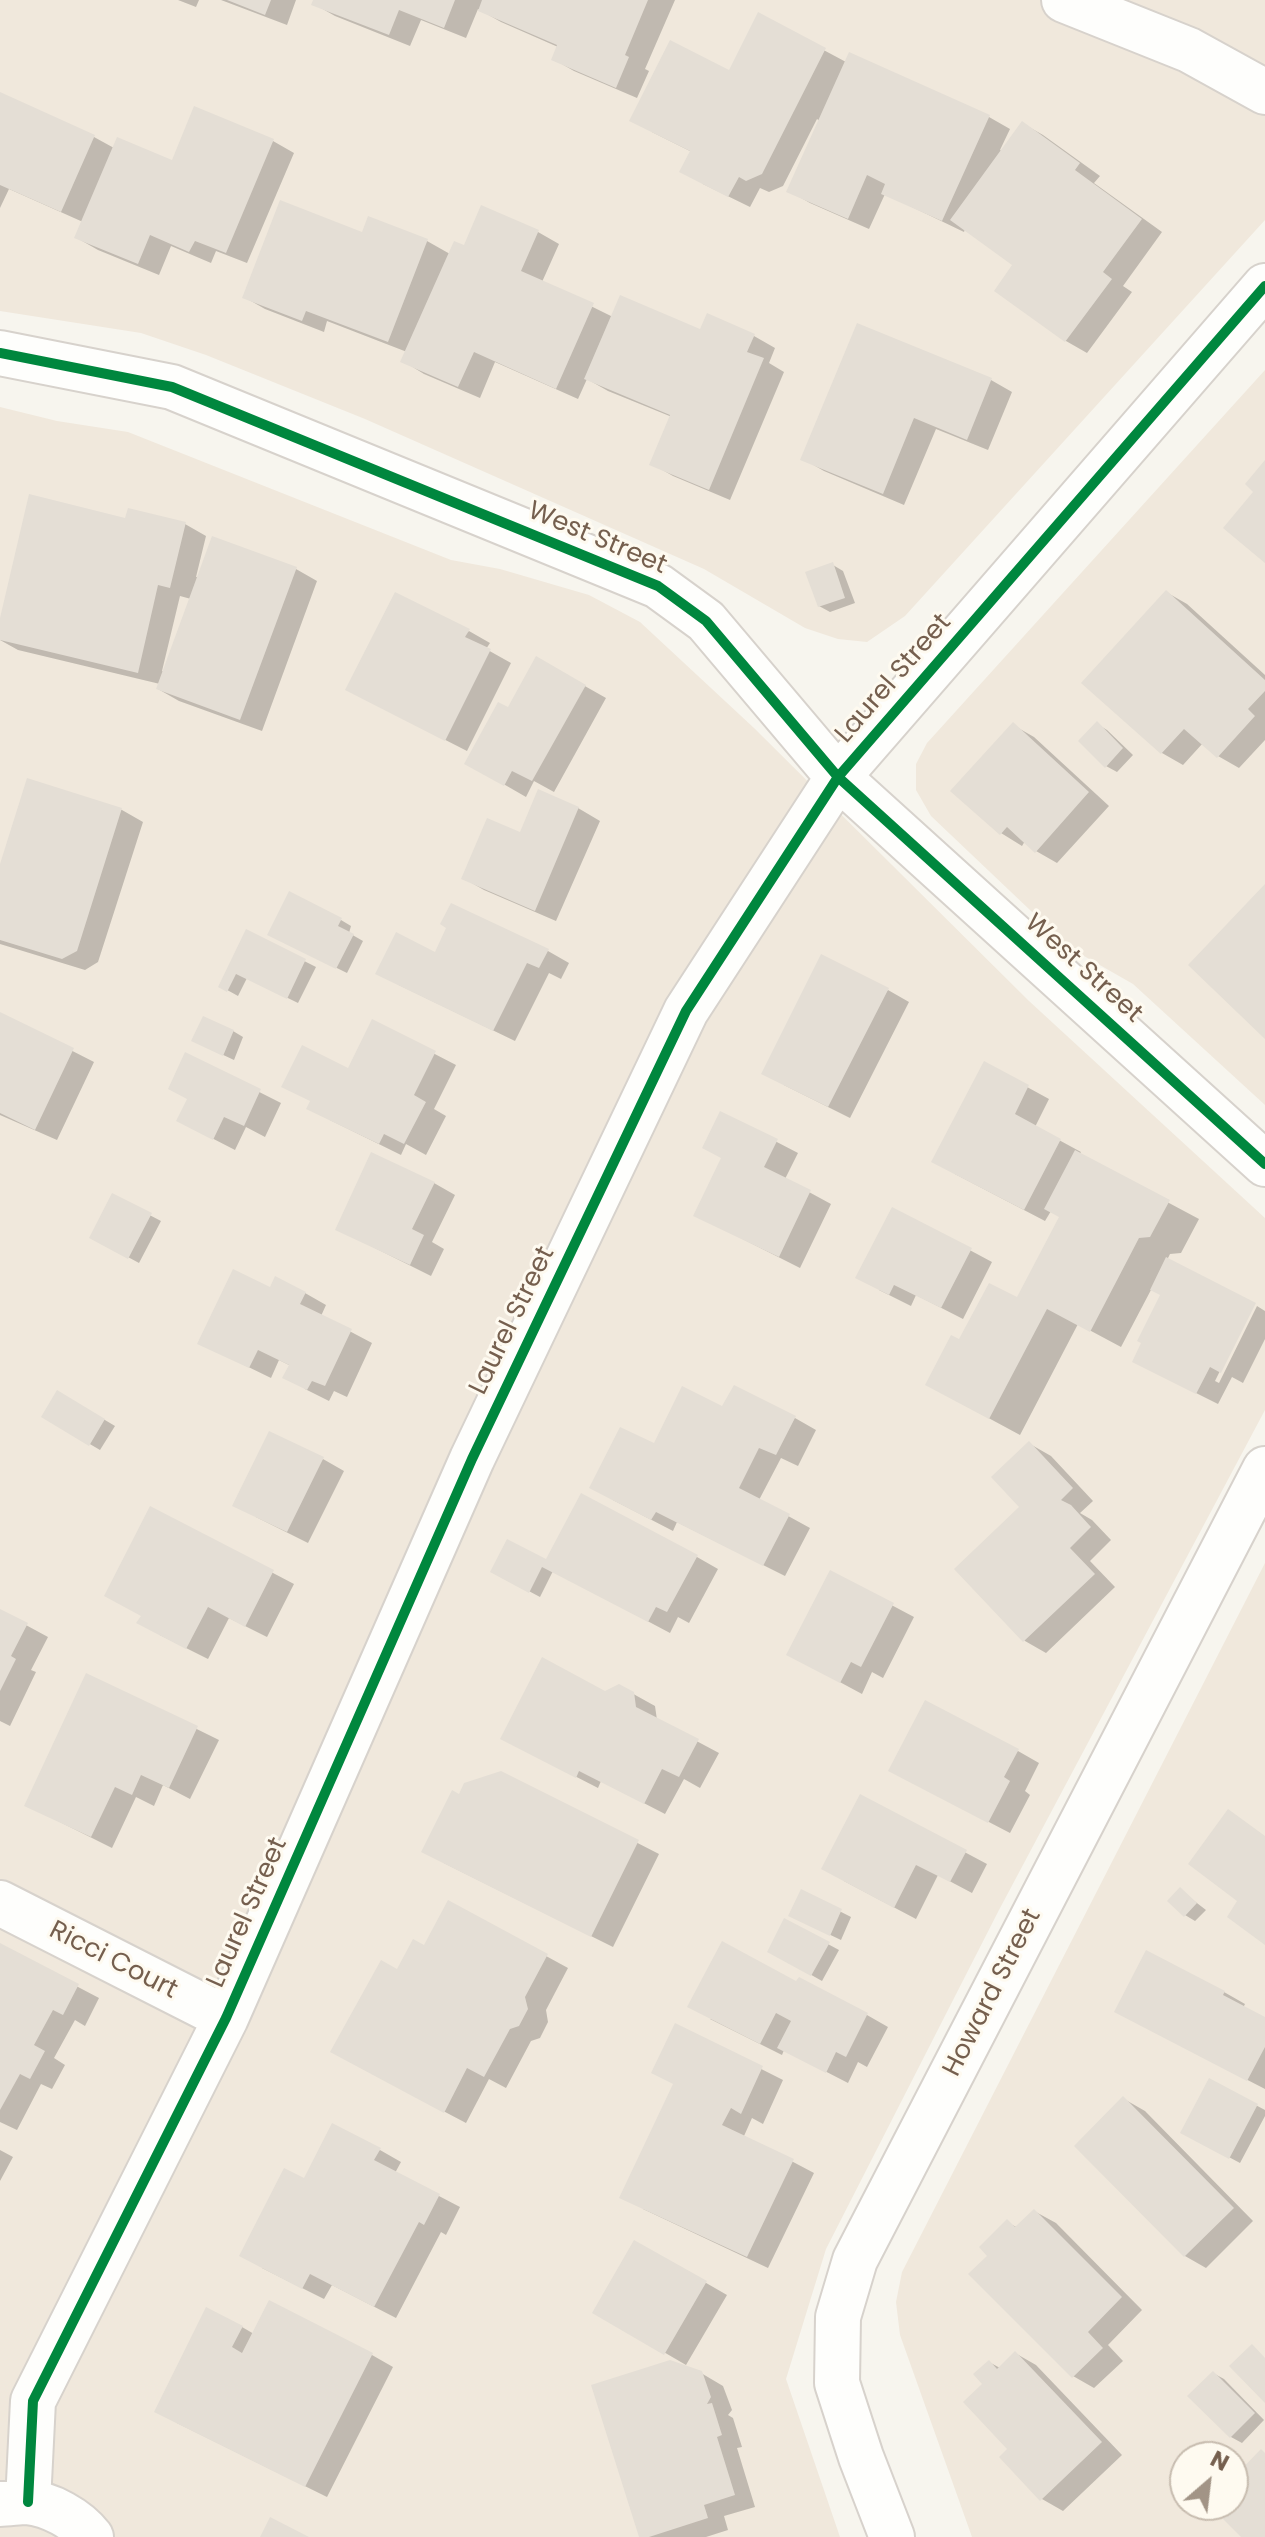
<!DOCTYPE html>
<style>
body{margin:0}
#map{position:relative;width:1265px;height:2537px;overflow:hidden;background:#f7f5ee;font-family:Poppins,sans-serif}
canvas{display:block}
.north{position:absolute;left:1169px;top:2441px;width:80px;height:80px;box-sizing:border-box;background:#fefaf0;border:2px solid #c7bcaf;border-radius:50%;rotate:28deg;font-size:22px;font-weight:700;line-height:32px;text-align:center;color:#755f4e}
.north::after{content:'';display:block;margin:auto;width:28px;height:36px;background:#a29486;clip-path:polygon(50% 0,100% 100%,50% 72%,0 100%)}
</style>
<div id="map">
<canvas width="1265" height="2537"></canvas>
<div class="north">N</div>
</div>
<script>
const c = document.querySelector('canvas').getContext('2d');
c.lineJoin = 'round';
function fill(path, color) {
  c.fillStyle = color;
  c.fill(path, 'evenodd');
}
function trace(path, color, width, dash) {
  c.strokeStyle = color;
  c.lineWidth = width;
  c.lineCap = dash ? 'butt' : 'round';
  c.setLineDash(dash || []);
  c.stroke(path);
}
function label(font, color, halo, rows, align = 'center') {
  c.font = font + ' Poppins,sans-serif';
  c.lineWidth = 6;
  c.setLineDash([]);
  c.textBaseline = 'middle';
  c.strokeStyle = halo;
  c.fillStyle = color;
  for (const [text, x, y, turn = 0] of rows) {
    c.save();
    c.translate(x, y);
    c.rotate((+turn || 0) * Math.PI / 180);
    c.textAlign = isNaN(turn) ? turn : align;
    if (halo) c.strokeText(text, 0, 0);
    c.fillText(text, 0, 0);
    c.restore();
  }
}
const residential = new Path2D(`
 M0 0H1265V220L905 616 867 642 838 639 805 628 704 569 365 419 206 355 141 333 0 311Z
 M1265 370V1105L1133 984 1070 948 931 816 916 790V764L927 743Z
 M0 407 57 421 128 432 451 560 500 569 589 595 640 622 754 728 1029 1001 1265 1218V1410L999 1910 826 2249 786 2379 840 2537H0Z
 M1265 1563V2537H972L900 2335 896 2302 902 2272ZM1185 2457H1233V2505H1185Z`);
const shadow = new Path2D(`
 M178 0H199L196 7Z
 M221 0H296L287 25Z
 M315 0H675L645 69 649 71 637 98 574 71 553 59 558 47 501 22 478 9 466 38 421 20 410 46 335 16 314 4Z
 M758 15 846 62 989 117 1010 129 1000 150 1002 151 1022 123 1043 135 1100 176 1094 183 1162 232 1123 286 1132 292 1087 353 1066 341 996 290 1014 265 965 229 964 232 885 194 869 229 810 203 789 191 820 121 817 119 783 186 769 192 760 188 750 207 703 184 692 152 652 132 730 72Z
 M0 94 94 137 114 148 173 163 273 141 294 153 247 263 216 251 211 263 171 246 159 275 98 250 77 238 83 222 9 189 0 208Z
 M482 207 538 232 559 244 542 282 613 317 702 332 708 315 754 336 775 348 769 363 784 372 730 500 673 476 652 464 672 417 608 391 587 379 578 399 495 362 480 398 424 374 403 361 407 352 327 321 324 332 265 309 244 297 363 235 427 241 450 254 465 247Z
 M991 380 1012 392 988 450 936 429 904 505 824 471 803 459Z
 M127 520 185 524 206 536 196 577 296 569 317 581 262 731 179 701 158 689 160 684 18 650 0 640V627ZM180 596 191 599 165 672 162 671Z
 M833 565 843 571 855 603 830 612 819 606Z
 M1166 592 1187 604 1265 675V740L1239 768 1218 756 1203 743 1183 765 1162 753Z
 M469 631 490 643 486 649 511 663 467 751 369 701Z
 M537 659 606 698 554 792 534 781 526 797 467 763 509 710Z
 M1097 724 1107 730 1133 755 1117 772 1106 766Z
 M1013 725 1034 737 1109 806 1057 863 1036 851 1025 841 1022 846 1001 833Z
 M29 780 122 810 143 822 98 962 85 970 0 944V869Z
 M539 792 578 808 600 821 556 921 484 890 463 878 521 835Z
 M341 920 351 926 349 933 363 941 347 973 280 940Z
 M247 932 316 967 298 1003 247 978 238 996 220 986Z
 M548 951 569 963 561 979 549 973 515 1041 399 985 436 954Z
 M888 990 909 1002 850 1118 784 1085Z
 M0 1014 94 1062 57 1140 0 1115Z
 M373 1022 456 1065 434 1109 446 1116 426 1155 406 1144 401 1155 330 1120 312 1102 349 1071Z
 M233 1031 243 1037 234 1060 204 1046Z
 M186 1055 281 1103 265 1137 246 1127 235 1150 200 1132 189 1099Z
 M985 1064 1049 1099 1035 1127 1081 1152 1079 1155 1199 1219 1181 1253 1170 1254 1167 1260 1253 1304 1215 1381 1219 1383 1257 1306 1265 1311V1339L1243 1383 1232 1377 1218 1404 1156 1373 1163 1295 1152 1288 1121 1347 1078 1324 1020 1435 957 1401 960 1342 1018 1300 1061 1217 1051 1211 1045 1221 955 1174Z
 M721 1113 798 1153 785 1179 831 1204 800 1268 695 1215 723 1158Z
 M434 1183 455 1195 432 1242 444 1249 431 1276 337 1229Z
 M113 1196 161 1221 139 1263 91 1237Z
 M893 1209 992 1262 963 1319 916 1295 911 1306 879 1290Z
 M271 1290 305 1293 326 1305 321 1316 372 1343 347 1397 334 1391 329 1401 305 1389 291 1366 279 1360 271 1378 199 1343Z
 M58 1392 115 1426 100 1450 44 1417Z
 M795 1418 816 1430 798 1466 781 1458 759 1500 810 1528 785 1576 677 1522 673 1531 613 1500 655 1446Z
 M1030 1444 1051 1456 1093 1501 1080 1513 1092 1520 1111 1540 1090 1561 1115 1587 1046 1653 1025 1641 957 1569 1021 1507Z
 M323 1459 344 1471 308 1543 256 1517Z
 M151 1509 294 1584 267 1637 229 1618 208 1659 160 1635 143 1616Z
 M697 1557 718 1569 689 1623 678 1617 670 1633 553 1571 540 1597 493 1572 546 1561Z
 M831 1573 914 1617 883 1678 872 1672 862 1694 810 1666Z
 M0 1611 48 1637 31 1670 36 1672 10 1726 0 1721Z
 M87 1675 219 1740 190 1799 163 1785 154 1806 136 1797 112 1848 26 1805Z
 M619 1686 655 1706 657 1720 719 1753 700 1788 684 1779 665 1814 601 1781 598 1788 524 1750Z
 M1018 1751 1039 1763 1025 1791 1030 1795 1010 1833 912 1782Z
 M501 1773 659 1854 613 1947 444 1863 460 1797Z
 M861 1797 987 1864 972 1893 938 1875 916 1919 844 1881Z
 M1180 1890 1206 1910 1195 1921 1185 1915Z
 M802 1892 851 1917 841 1940 801 1921Z
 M449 1903 568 1968 546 2010 548 2022 540 2038 531 2041 506 2088 489 2079 466 2123 354 2064 398 1972 425 1948Z
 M785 1921 839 1950 822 1981 769 1951Z
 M0 1946 99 1998 85 2026 75 2020 54 2058 65 2065 52 2089 41 2084 17 2130 0 2122Z
 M797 1984 867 2015 888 2027 867 2067 858 2062 848 2083 784 2050 782 2055 710 2019Z
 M1224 1992 1245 2004 1243 2008 1265 2020V2089L1137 2023Z
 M676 2026 783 2080 763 2124 752 2118 744 2136 814 2173 768 2268 643 2209 675 2085Z
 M1210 2081 1265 2110V2116L1240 2163 1182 2132Z
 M1124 2099 1145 2111 1253 2221 1206 2268 1185 2256Z
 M0 2150 13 2157 0 2181Z
 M380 2150 401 2162 395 2173 460 2207 446 2235 441 2232 396 2318 332 2285 324 2299 262 2268 305 2181Z
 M1034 2211 1056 2223 1142 2310 1108 2345 1123 2361 1094 2388 1073 2376 990 2256 1007 2222 1018 2228Z
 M635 2242 727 2295 686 2365 595 2312Z
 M242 2327 254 2334 372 2355 393 2367 327 2497 177 2423Z
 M1015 2353 1036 2365 1122 2455 1063 2511 1042 2499 1010 2449 985 2384 989 2362 1000 2368Z
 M701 2373 723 2386 732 2410 728 2415 733 2418 742 2447 737 2448 755 2507 724 2516 728 2530 706 2537H641Z
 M1213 2373 1224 2379 1264 2420 1242 2443 1231 2437 1190 2396Z`);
const building = new Path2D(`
 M227 0H271L265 15Z
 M313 0H455L444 28 399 10 389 35 311 5Z
 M482 0H648L625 55 629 57 616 88 551 60 557 45 478 11Z
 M758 12 826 48 762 174 746 181 739 177 728 197 679 172 690 151 629 121 670 40 729 70Z
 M849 52 990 115 942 221 881 194 885 184 867 175 848 219 786 192Z
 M0 92 95 135 61 212 0 185Z
 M194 106 274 139 226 253 195 241 189 252 150 235 138 264 74 238 117 137 172 160Z
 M1022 121 1080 163 1075 170 1142 219 1103 272 1112 279 1065 342 994 291 1012 265 950 220Z
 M280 200 362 232 368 216 428 239 388 342 306 311 302 321 242 298Z
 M481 205 539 230 521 271 594 303 556 389 474 352 458 387 400 362 454 241 464 245Z
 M620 295 700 329 707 313 755 334 747 352 764 358 709 490 649 465 670 415 584 379Z
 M857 323 992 378 967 440 914 418 883 494 800 460Z
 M1265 460V563L1223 528 1253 492 1245 484Z
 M29 494 125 518 128 508 186 522 170 588 158 585 138 673 0 640V618Z
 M212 536 297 567 240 720 156 689Z
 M833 562 845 598 818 607 805 572Z
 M1166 590 1265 680V691L1248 709 1255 716 1217 758 1184 729 1161 754 1081 683Z
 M395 592 470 629 465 637 491 649 445 741 345 690Z
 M536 656 586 685 532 781 512 771 504 786 464 764 498 702 508 707Z
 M1097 721 1123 748 1105 768 1078 741Z
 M1013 722 1089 792 1035 853 1007 827 1000 835 950 791Z
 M27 778 122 808 77 951 62 959 0 940V864Z
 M538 789 579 807 535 911 461 879 487 818 520 832Z
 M1265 884V1039L1188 965Z
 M289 891 342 918 338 926 354 934 336 969 267 935Z
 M451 903 549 949 539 968 527 963 493 1031 375 974 396 932 435 952 446 928 440 924Z
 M246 929 306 959 287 999 236 974 227 992 218 987Z
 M821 954 889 988 828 1107 761 1074Z
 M0 1012 74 1048 35 1130 0 1113Z
 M203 1016 234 1030 223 1056 191 1041Z
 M372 1019 436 1051 414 1095 426 1102 404 1144 384 1134 379 1144 306 1109 310 1101 281 1087 302 1045 348 1068Z
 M185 1052 261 1089 244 1126 224 1117 213 1140 176 1121 187 1099 168 1089Z
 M984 1061 1029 1085 1015 1114 1061 1139 1024 1210 931 1162Z
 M720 1111 778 1139 764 1167 811 1190 779 1257 693 1216 721 1158 702 1148Z
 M1075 1150 1170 1200 1150 1237 1139 1238 1090 1332 1047 1309 989 1419 925 1385 951 1335 959 1339 989 1283 1017 1297 1059 1217 1044 1209Z
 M371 1152 435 1182 412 1229 424 1235 410 1265 335 1230Z
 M112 1193 152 1213 128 1259 89 1238Z
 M892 1207 972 1248 941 1308 894 1285 889 1295 855 1278Z
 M1166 1257 1256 1303 1221 1373 1210 1367 1196 1394 1132 1362 1141 1343 1137 1341 1160 1295 1150 1290Z
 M233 1269 270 1287 275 1276 306 1292 300 1304 352 1329 325 1386 312 1381 307 1390 282 1378 289 1365 258 1350 249 1368 197 1344Z
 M734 1385 796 1416 776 1455 759 1448 739 1488 790 1514 763 1566 656 1512 651 1520 589 1488 620 1427 654 1443 682 1386 722 1406Z
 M57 1390 105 1419 89 1446 41 1417Z
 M269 1431 324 1457 287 1532 232 1506Z
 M1029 1441 1073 1488 1061 1500 1071 1505 1091 1527 1070 1548 1095 1574 1023 1642 954 1569 1019 1507 991 1477Z
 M581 1493 698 1555 667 1612 656 1607 648 1622 542 1567 529 1593 490 1572 507 1539 546 1559Z
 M150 1506 274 1570 245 1627 208 1607 186 1649 136 1623 141 1616 104 1596Z
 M830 1570 894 1603 861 1667 851 1662 840 1683 786 1655Z
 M0 1609 28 1623 11 1656 16 1659 0 1691Z
 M542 1657 605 1691 619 1684 634 1692 636 1707 699 1739 679 1777 662 1769 644 1804 579 1771 576 1778 500 1739Z
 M86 1673 198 1726 169 1788 141 1775 132 1795 115 1787 91 1837 24 1806Z
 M925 1700 1019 1749 1004 1777 1010 1781 988 1823 888 1771Z
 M501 1771 639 1840 591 1937 421 1852 452 1790 459 1794 464 1783Z
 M860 1794 967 1850 950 1882 916 1865 894 1908 821 1869Z
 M1228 1809 1265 1836V1945L1227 1917 1237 1901 1188 1864Z
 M1180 1887 1197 1903 1184 1917 1167 1901Z
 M801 1889 842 1909 830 1936 788 1916Z
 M448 1900 548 1954 525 1997 528 2009 519 2026 510 2029 484 2077 467 2068 444 2113 330 2052 381 1960 397 1969 413 1939 424 1945Z
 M784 1918 830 1942 811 1976 767 1952Z
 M722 1941 796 1981 799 1977 868 2013 846 2057 836 2052 826 2073 777 2048 791 2021 776 2013 760 2044 687 2007Z
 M0 1943 79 1984 63 2015 53 2010 34 2045 45 2051 30 2079 20 2074 0 2110Z
 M1146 1950 1225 1991 1223 1995 1265 2017V2047L1247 2081 1114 2012Z
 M675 2023 763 2066 741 2114 731 2108 722 2125 794 2159 747 2257 619 2198 673 2084 651 2073Z
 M1209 2078 1258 2104 1229 2159 1180 2133Z
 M1123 2096 1234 2208 1184 2257 1074 2146Z
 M332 2123 381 2148 374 2160 440 2194 424 2225 419 2222 374 2307 310 2274 302 2289 239 2256 284 2168 304 2178Z
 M1034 2209 1122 2297 1088 2332 1103 2348 1072 2378 968 2274 987 2256 979 2247 1007 2219 1015 2227Z
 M634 2240 707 2281 664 2355 592 2313Z
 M269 2300 373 2353 305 2487 154 2412 206 2307 243 2326 232 2347 242 2353Z
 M1252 2344 1265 2358V2403L1229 2366Z
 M1015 2351 1102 2442 1040 2501 999 2457 1007 2449 963 2402 982 2384 973 2374 989 2360 997 2369Z
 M670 2360 702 2371 711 2397 707 2404 712 2403 722 2435 717 2437 735 2495 704 2505 708 2518 649 2537H639L591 2385Z
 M1213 2371 1255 2413 1230 2438 1187 2396Z
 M1261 2449 1265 2453V2537H1241L1209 2505H1233V2478Z
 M270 2517 309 2537H260Z`);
const minor = new Path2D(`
 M1064 0 1189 50 1265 92
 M0 353 172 387 658 586 706 621 838 777 1265 1164
 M0 1903 226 2018
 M28 2502 33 2401 226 2018 472 1459 686 1011 838 777 1265 286
 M0 2504C9 2504 18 2502 27 2502 50 2504 77 2519 91 2537
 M892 2537 861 2457 837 2383 838 2317 855 2260 1265 1469`);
const cycleway = new Path2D(`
 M0 353 172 387 658 586 706 621 838 777 1265 1164
 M28 2502 33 2401 226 2018 472 1459 686 1011 838 777 1265 286`);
const streetNames = [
 ["West Street",597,539,23],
 ["Laurel Street",894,679,-49],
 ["West Street",1083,969,42],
 ["Laurel Street",513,1321,-64],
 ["Laurel Street",248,1913,-66],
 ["Ricci Court",113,1961,27],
 ["Howard Street",993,1993,-63]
];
fill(residential, '#f0e8dc');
fill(shadow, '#0003');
fill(building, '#e4ded5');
trace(minor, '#d7d2cc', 48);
trace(minor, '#fefefc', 44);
trace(cycleway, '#00873e', 10);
label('26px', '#755f4e', '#fefaf0', streetNames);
</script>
